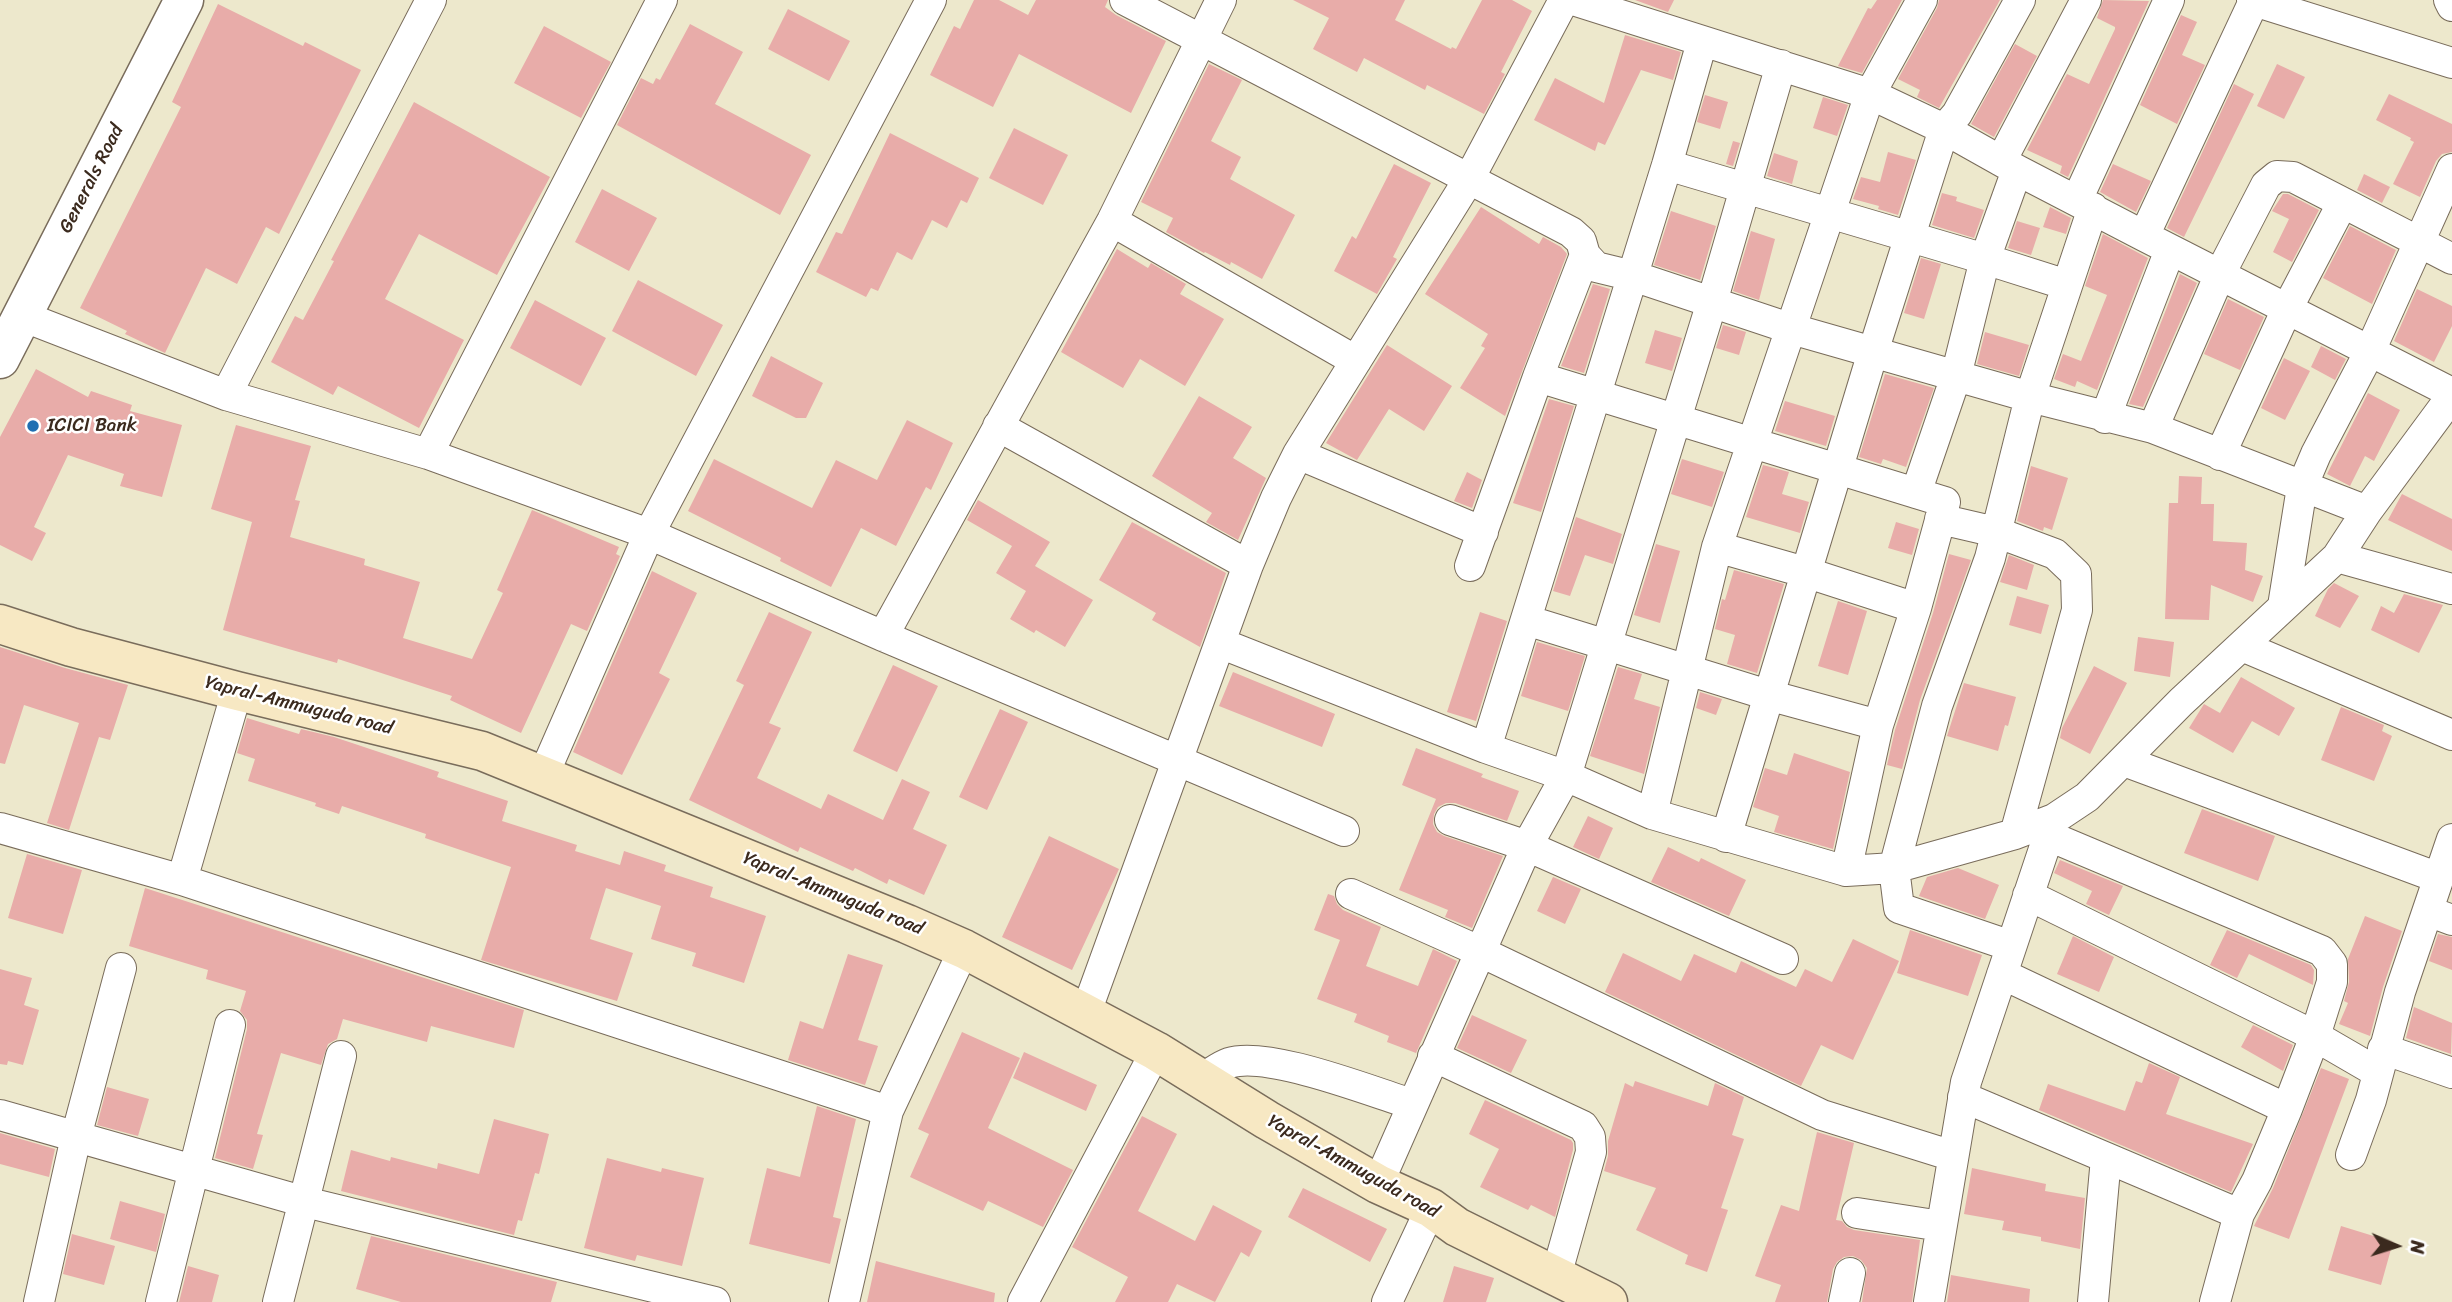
<!DOCTYPE html>
<style>
body{margin:0}
#map{position:relative;width:2452px;height:1302px;overflow:hidden;background:#ede8cc;font-family:Sriracha,sans-serif}
canvas{display:block}
.north{position:absolute;left:2361px;top:1211px;width:70px;height:70px;-webkit-text-stroke:5px #fff;paint-order:stroke;rotate:93deg;font-size:19px;font-weight:700;line-height:28px;text-align:center;color:#3b2a1e}
.north::after{content:'';display:block;margin:auto;width:24px;height:32px;background:#3b2a1e;clip-path:polygon(50% 0,100% 100%,50% 72%,0 100%)}
</style>
<div id="map">
<canvas width="2452" height="1302"></canvas>
<div class="north">N</div>
</div>
<script>
const c = document.querySelector('canvas').getContext('2d');
c.lineJoin = 'round';
function fill(path, color) {
  c.fillStyle = color;
  c.fill(path, 'evenodd');
}
function trace(path, color, width, dash) {
  c.strokeStyle = color;
  c.lineWidth = width;
  c.lineCap = dash ? 'butt' : 'round';
  c.setLineDash(dash || []);
  c.stroke(path);
}
function label(font, color, halo, rows, align = 'center') {
  c.font = font + ' Sriracha,sans-serif';
  c.lineWidth = 5;
  c.setLineDash([]);
  c.textBaseline = 'middle';
  c.strokeStyle = halo;
  c.fillStyle = color;
  for (const [text, x, y, turn = 0] of rows) {
    c.save();
    c.translate(x, y);
    c.rotate((+turn || 0) * Math.PI / 180);
    c.textAlign = isNaN(turn) ? turn : align;
    if (halo) c.strokeText(text, 0, 0);
    c.fillText(text, 0, 0);
    c.restore();
  }
}
const building = new Path2D(`
 M974 0H999L1028 15 1036 0H1108L1105 7 1116 15 1166 41 1131 113 1019 54 993 107 930 75 954 26 960 29Z
 M1293 0H1405L1395 20 1451 49 1452 47 1456 49 1482 0H1512L1532 11 1501 72 1505 74 1484 114 1427 85 1425 90 1364 58 1357 72 1313 49 1329 18Z
 M1635 0H1674L1668 12Z
 M1877 0H1902L1862 73 1838 66 1868 8 1871 9Z
 M1939 0H2000L1939 108 1917 97 1920 90 1898 79 1937 8Z
 M2103 0 2149 1 2068 177 2060 173 2062 166 2027 150 2067 74 2089 84 2115 29V27L2097 18Z
 M218 4 303 46 305 42 361 70 279 234 266 227 237 284 206 268 165 353 125 334 127 331 80 308 181 107 172 102Z
 M788 9 850 41 829 81 768 49Z
 M2181 15 2197 22 2182 55 2205 65 2177 124 2140 105Z
 M690 24 743 52 715 104 811 155 780 215 617 125 641 78 653 84 656 78 660 80Z
 M544 26 611 62 581 118 514 83Z
 M1625 35 1681 52 1673 80 1641 70 1605 145 1598 142 1595 151 1534 120 1555 78 1604 103Z
 M2015 44 2037 56 1994 137 1971 124Z
 M1209 64 1242 80 1211 141 1241 157 1230 179 1295 215 1262 279 1231 262 1230 265 1205 252 1204 253 1166 232 1173 218 1141 202Z
 M2277 64 2305 77 2284 119 2257 106Z
 M2234 84 2254 94 2184 237 2167 228Z
 M2389 94 2452 124V152L2442 154 2436 161 2420 197 2393 184 2414 142 2410 140 2411 138 2376 120Z
 M1705 95 1728 102 1720 129 1697 122Z
 M1823 97 1848 105 1837 136 1813 128Z
 M414 102 550 177 497 275 419 234 385 299 464 340 419 428 338 386 333 395 271 362 295 316 303 320 334 261 331 260Z
 M1014 128 1068 155 1043 205 989 178Z
 M890 133 979 178 967 203 961 200 947 228 932 220 912 260 897 252 878 291 871 288 866 297 816 272 836 232 842 234Z
 M1733 141 1740 143 1733 166 1726 164Z
 M1888 152 1916 160 1898 215 1878 209 1879 206 1853 199 1861 177 1880 182Z
 M1774 153 1798 161 1792 184 1767 176Z
 M1394 164 1431 183 1393 257 1397 259 1377 294 1334 271 1352 236 1356 239Z
 M2113 164 2151 181 2136 212 2100 192Z
 M2364 174 2390 187 2382 203 2357 190Z
 M602 189 657 218 629 271 575 242Z
 M1942 193 1957 197 1956 201 1984 210 1974 238 1932 225Z
 M2283 194H2288L2319 210 2292 262 2273 252 2289 219 2272 211Z
 M1481 207 1539 244 1543 237 1561 247 1567 254 1505 416 1460 388 1485 348 1481 346 1488 334 1425 294Z
 M2050 207 2071 218 2066 234 2043 227Z
 M1671 211 1716 226 1700 280 1654 265Z
 M2017 221 2040 228 2031 255 2008 248Z
 M2350 226 2396 250 2372 304 2323 278Z
 M1751 231 1775 239 1759 300 1733 291Z
 M2103 234 2148 258 2097 390 2077 381 2075 387 2054 379 2063 354 2081 361 2107 295 2085 286Z
 M1117 249 1148 268 1151 263 1186 284 1180 294 1224 319 1185 386 1140 359 1123 388 1061 352Z
 M1921 258 1941 264 1924 319 1904 313Z
 M2180 274 2197 283 2143 407 2129 404Z
 M638 280 723 325 696 376 612 331Z
 M1593 284 1610 289 1584 373 1561 366Z
 M2417 289 2452 306V326L2434 362 2394 341Z
 M2228 299 2264 317 2240 370 2204 354Z
 M535 300 606 338 581 386 510 348Z
 M1723 325 1746 332 1739 355 1716 348Z
 M1655 330 1682 338 1672 371 1645 363Z
 M1985 332 2029 345 2019 376 1977 364Z
 M1387 345 1452 386 1424 431 1389 409 1357 460 1326 443Z
 M2321 346 2346 359 2335 380 2311 367Z
 M771 356 823 383 806 418H796L752 396Z
 M2284 358 2310 371 2285 420 2261 408Z
 M36 369 88 397 91 391 132 405 130 411 182 425 162 497 120 486 124 474 68 455 34 527 46 533 32 561 0 545V437Z
 M1885 374 1934 388 1906 467 1883 459 1881 464 1859 457Z
 M2368 393 2400 410 2374 461 2365 456 2350 486 2327 474Z
 M1199 396 1252 427 1233 458 1266 478 1238 540 1206 522 1212 513 1152 476Z
 M1549 399 1574 406 1541 512 1513 503Z
 M1785 401 1835 416 1826 446 1775 431Z
 M907 420 953 443 931 490 926 487 896 546 861 528 831 587 780 561 781 558 688 511 714 459 812 508 836 460 877 480Z
 M236 425 311 446 295 500 300 501 290 537 365 559 364 565 420 582 403 638 472 659 503 593 497 590 532 510 619 547 616 554 620 556 587 631 571 624 521 733 450 700 452 696 338 659 337 663 223 630 252 522 211 509Z
 M1682 459 1724 472 1712 507 1671 494Z
 M1763 465 1789 472 1782 494 1809 502 1800 533 1746 517Z
 M2031 466 2068 478 2052 530 2044 527 2043 531 2017 521Z
 M1467 472 1482 480 1472 508 1454 501Z
 M2179 476 2202 477 2201 504H2214L2213 541 2247 543 2245 570 2263 576 2253 602 2211 585 2209 620 2165 619 2169 503H2178Z
 M2402 494 2452 519V551L2388 520Z
 M978 500 1050 542 1035 566 1093 600 1065 647 1036 630 1034 633 1010 619 1026 591 996 573 1012 546 967 520Z
 M1576 517 1622 534 1613 564 1585 555 1570 596 1553 591Z
 M1132 522 1226 573 1200 647 1152 620 1156 613 1099 580Z
 M1896 522 1919 529 1912 555 1888 548Z
 M1656 544 1680 551 1660 623 1634 615Z
 M1949 554 1971 560 1920 700 1902 769 1887 765 1895 730 1933 613Z
 M2009 555 2034 565 2027 590 2000 582Z
 M1734 570 1784 584 1757 673 1727 664 1735 635 1715 629 1722 599 1725 600Z
 M652 571 697 593 659 673 670 679 622 775 573 752Z
 M2334 583 2359 596 2340 628 2315 616 2328 589Z
 M2404 594 2443 605 2419 653 2371 630 2381 606 2394 613Z
 M2017 596 2049 605 2041 634 2009 625Z
 M1838 601 1867 611 1848 675 1818 666Z
 M769 612 812 632 769 723 781 728 757 778 821 809 828 794 883 820 902 779 930 792 913 829 947 845 924 895 889 879 887 884 855 868 853 871 800 847 798 852 689 800 744 685 736 681Z
 M1480 612 1507 621 1476 721 1447 712Z
 M2138 637 2174 642 2170 677 2134 671Z
 M1537 642 1585 656 1568 711 1521 696Z
 M0 647 65 668 128 685 110 740 99 737 69 830 47 823 79 723 24 705 5 764 0 763Z
 M893 665 938 686 897 772 853 751Z
 M2094 666 2127 683 2090 754 2060 738 2062 728Z
 M1618 667 1642 674 1634 699 1660 707 1644 774 1590 756Z
 M1233 672 1335 714 1322 747 1219 706Z
 M2241 677 2295 708 2279 736 2252 721 2233 753 2189 728 2204 704 2220 713Z
 M1964 683 2016 697 2008 726 2005 725 1998 751 1947 736Z
 M1700 692 1722 699 1716 715 1696 708Z
 M2341 707 2384 725 2382 731 2392 736 2374 781 2321 760Z
 M1000 709 1028 722 987 810 959 797Z
 M247 718 299 734 301 729 334 737 439 772 437 777 508 801 502 821 577 845 575 851 620 865 624 851 666 865 664 871 713 887 710 897 766 916 744 983 692 966 696 953 651 939 661 906 606 888 590 939 633 953 617 1001 481 960 511 867 425 838 426 834 342 806 339 814 315 806 316 803 248 781 255 759 237 753Z
 M1416 748 1483 774 1481 777 1519 791 1507 821 1455 803H1446L1438 807 1434 814 1433 824 1437 832 1444 836 1503 856 1472 928 1445 917 1448 910 1399 890 1436 799 1402 785Z
 M1794 753 1850 772 1833 849 1774 832 1779 816 1753 807 1765 768 1787 775Z
 M2202 809 2275 836 2258 881 2184 853Z
 M1588 816 1613 828 1599 859 1573 847Z
 M1049 836 1119 869 1072 970 1002 937Z
 M1668 847 1699 862 1701 858 1746 880 1729 916 1651 882Z
 M27 854 82 870 63 934 8 918Z
 M2060 860 2123 886 2109 915 2086 904 2092 891 2054 873Z
 M1958 868 1999 885 1985 919 1919 896 1927 877Z
 M1553 877 1581 889 1565 924 1537 911Z
 M145 888 524 1010 514 1048 431 1026 427 1042 343 1019 337 1039 328 1044 321 1065 281 1053 257 1134 263 1135 253 1169 215 1158 247 1029V1020L240 1011 246 991 206 979 208 970 129 946Z
 M1328 894 1334 896 1337 904 1343 910 1381 927 1366 966 1418 986 1433 949 1457 961 1416 1053 1387 1042 1389 1036 1354 1022 1357 1014 1317 999 1340 940 1314 930Z
 M2365 916 2402 931 2383 987 2370 1036 2339 1024 2348 1003 2344 1001 2349 982 2348 959Z
 M1910 930 1982 955 1968 996 1897 973Z
 M2227 930 2311 965 2314 970 2313 985 2249 954 2237 978 2210 965Z
 M2438 934 2452 937V970L2429 961Z
 M2073 936 2114 957 2099 992 2057 974Z
 M1853 939 1899 961 1853 1060 1821 1045 1801 1086 1605 992 1623 953 1681 981 1694 954 1736 973 1741 961 1796 987 1805 969 1832 982Z
 M848 954 883 965 858 1040 878 1046 865 1085 788 1060 800 1021 823 1029Z
 M0 969 32 978 24 1005 39 1010 23 1065 8 1061 7 1065 0 1064Z
 M2414 1007 2452 1023 2451 1054 2406 1038Z
 M1472 1015 1527 1040 1511 1073 1457 1048Z
 M2253 1025 2293 1045 2283 1071 2241 1047Z
 M962 1032 1020 1058 988 1128 1073 1170 1043 1227 988 1201 983 1211 910 1177 929 1134 918 1129Z
 M1024 1052 1097 1085 1086 1111 1013 1078Z
 M2149 1063 2180 1077 2166 1114 2253 1144 2231 1192 2039 1110 2048 1084 2125 1111 2136 1081 2142 1083Z
 M2321 1068 2349 1079 2289 1239 2254 1226 2273 1188Z
 M1635 1081 1708 1106 1715 1083 1744 1097 1732 1135 1744 1139 1721 1208 1728 1210 1707 1272 1685 1264 1688 1255 1636 1230 1656 1188 1604 1171 1608 1156V1141L1625 1083 1633 1087Z
 M107 1087 149 1099 138 1136 97 1125Z
 M1485 1100 1571 1140 1573 1143V1150L1555 1217 1531 1205 1528 1210 1480 1187 1499 1149 1469 1134Z
 M817 1106 856 1119 833 1217 841 1219 830 1264 749 1244 767 1168 800 1177Z
 M1142 1116 1177 1134 1138 1211 1195 1241 1213 1205 1262 1231 1249 1257 1241 1252 1215 1302 1177 1284 1168 1302H1115L1128 1277 1072 1247Z
 M494 1119 549 1134 539 1174 535 1173 522 1221 518 1220 514 1235 341 1191 351 1150 390 1161 391 1157 437 1169 438 1163 479 1174Z
 M1817 1132 1854 1143 1836 1220 1842 1221 1847 1227 1854 1230 1920 1240 1912 1302H1862L1867 1268 1861 1260 1853 1256 1844 1257 1837 1262 1833 1269 1827 1302H1775L1781 1285 1755 1276 1781 1205 1799 1211Z
 M0 1133 55 1149 49 1177 0 1164Z
 M607 1158 661 1172 662 1168 704 1178 682 1266 637 1255 635 1261 584 1248Z
 M1972 1168 2046 1184 2045 1191 2085 1198 2080 1249 2041 1241V1237L2002 1230 2004 1221 1964 1214Z
 M1303 1188 1387 1229 1370 1262 1288 1217Z
 M120 1201 165 1214 156 1252 110 1239Z
 M2341 1226 2393 1242 2381 1285 2328 1270Z
 M72 1234 115 1246 104 1285 63 1274Z
 M371 1236 557 1282 551 1302H401L356 1289Z
 M876 1261 995 1293 994 1302H867Z
 M188 1266 219 1275 212 1302H179Z
 M1454 1266 1494 1278 1486 1302H1443Z
 M1951 1275 2030 1289 2029 1302H1947Z`);
const minor = new Path2D(`
 M1125 0 1571 232 1581 241 1585 255 1596 267 1633 276 1792 329 2030 397 2153 428 2367 511
 M1573 0 1870 94 1944 129 2017 170 2144 236 2452 393
 M2449 0 2452 6
 M2254 1 2452 63
 M2001 161 2086 0
 M1667 165 1985 259 2067 285
 M2077 200 2169 0
 M1112 221 1356 361
 M2144 236 2254 1 2252 0
 M22 316 226 395 428 454 649 534 883 636 1344 831
 M1538 377 1945 502 1916 608 1878 725 1846 871
 M226 395 431 0
 M2105 418 2170 250
 M998 426 1248 565
 M2153 428 2220 274 2266 185 2277 176 2293 177 2452 259
 M428 454 662 0
 M1298 454 1483 532
 M2220 455 2287 309 2342 204
 M1916 493 1956 376 1985 259 2017 170
 M1940 519 1996 532 2055 554 2076 574 2077 610 2015 834
 M1717 547 1808 573 1916 608
 M2337 557 2452 589
 M1470 566 1538 377 1585 255
 M2283 606 2302 487 2316 454 2370 351 2452 169
 M1526 620 1768 695 1878 725
 M883 636 1112 221 1221 0
 M1220 643 1486 748 1566 776 1712 302 1781 65
 M2242 646 2452 735
 M1486 748 1667 165 1702 42
 M2124 761 2439 878
 M543 776 649 534 931 0
 M1652 814 1717 547 1870 94 1922 0
 M1450 820 1527 846 1783 959
 M0 828 182 880 888 1111
 M2049 836 2322 951 2332 964V982L2315 1036 2287 1109 2257 1181 2239 1214 2215 1302
 M1726 837 1873 352 1944 129 1957 114 2020 0
 M182 880 237 691
 M1351 894 1479 951 1822 1115 1953 1156
 M2028 895 2315 1036 2377 1072
 M2428 911 2452 920
 M2011 946 1899 908 1894 868 1937 706 1990 558 2030 397 2093 208
 M2002 974 2287 1109
 M1085 1015 1248 565 1276 498 1298 454 1469 179 1564 0
 M2383 1049 2452 1073
 M1433 1056 1583 1126 1590 1137 1591 1152 1556 1276
 M1201 1079C1210 1074 1220 1066 1229 1063 1267 1050 1372 1092 1412 1104
 M1963 1097 2239 1214
 M0 1115 305 1202 715 1302
 M2351 1155 2371 1100 2400 992 2452 839
 M1378 1184 1527 846 1566 776 1652 814 1846 871 1894 868 2015 834 2054 819 2087 797 2181 702 2337 557 2367 511 2452 396
 M1857 1213 1941 1226
 M39 1302 76 1137 121 968
 M161 1302 230 1025
 M278 1302 341 1056
 M844 1302 888 1111 964 949
 M1023 1302 1156 1051
 M1387 1302 1431 1208
 M1844 1302 1850 1273
 M1929 1302 1966 1082 2054 819
 M2093 1302 2106 1158`);
const tertiary = new Path2D(`
 M0 359 184 0`);
const secondary = new Path2D(`
 M0 624 71 647 237 691 482 751 907 924 964 949 1156 1051 1267 1120 1378 1184 1431 1208 1457 1227 1608 1302`);
const markers = [
 [33,426,7,"#1f6fb2"]
];
const streetNames = [
 ["Generals Road",92,179,-63],
 ["Yapral-Ammuguda road",299,706,14],
 ["Yapral-Ammuguda road",833,894,22],
 ["Yapral-Ammuguda road",1353,1167,29]
];
const poiNames = [
 ["ICICI Bank",47,426]
];
fill(building, '#e8aca9');
trace(minor, '#796c5b', 32);
trace(tertiary, '#796c5b', 41);
trace(secondary, '#796c5b', 41);
trace(minor, '#fff', 30);
trace(tertiary, '#fff', 38);
trace(secondary, '#f7e8c3', 38);
for (const [x, y, r, color] of markers) {
  const dot = new Path2D();
  dot.arc(x, y, r, 0, 2 * Math.PI);
  c.fillStyle = color;
  c.fill(dot);
  trace(dot, '#fff', 2.5);
}
label('19px', '#3b2a1e', '#fff', streetNames);
label('19px', '#3b2a1e', '#fff', poiNames, 'left');
</script>
